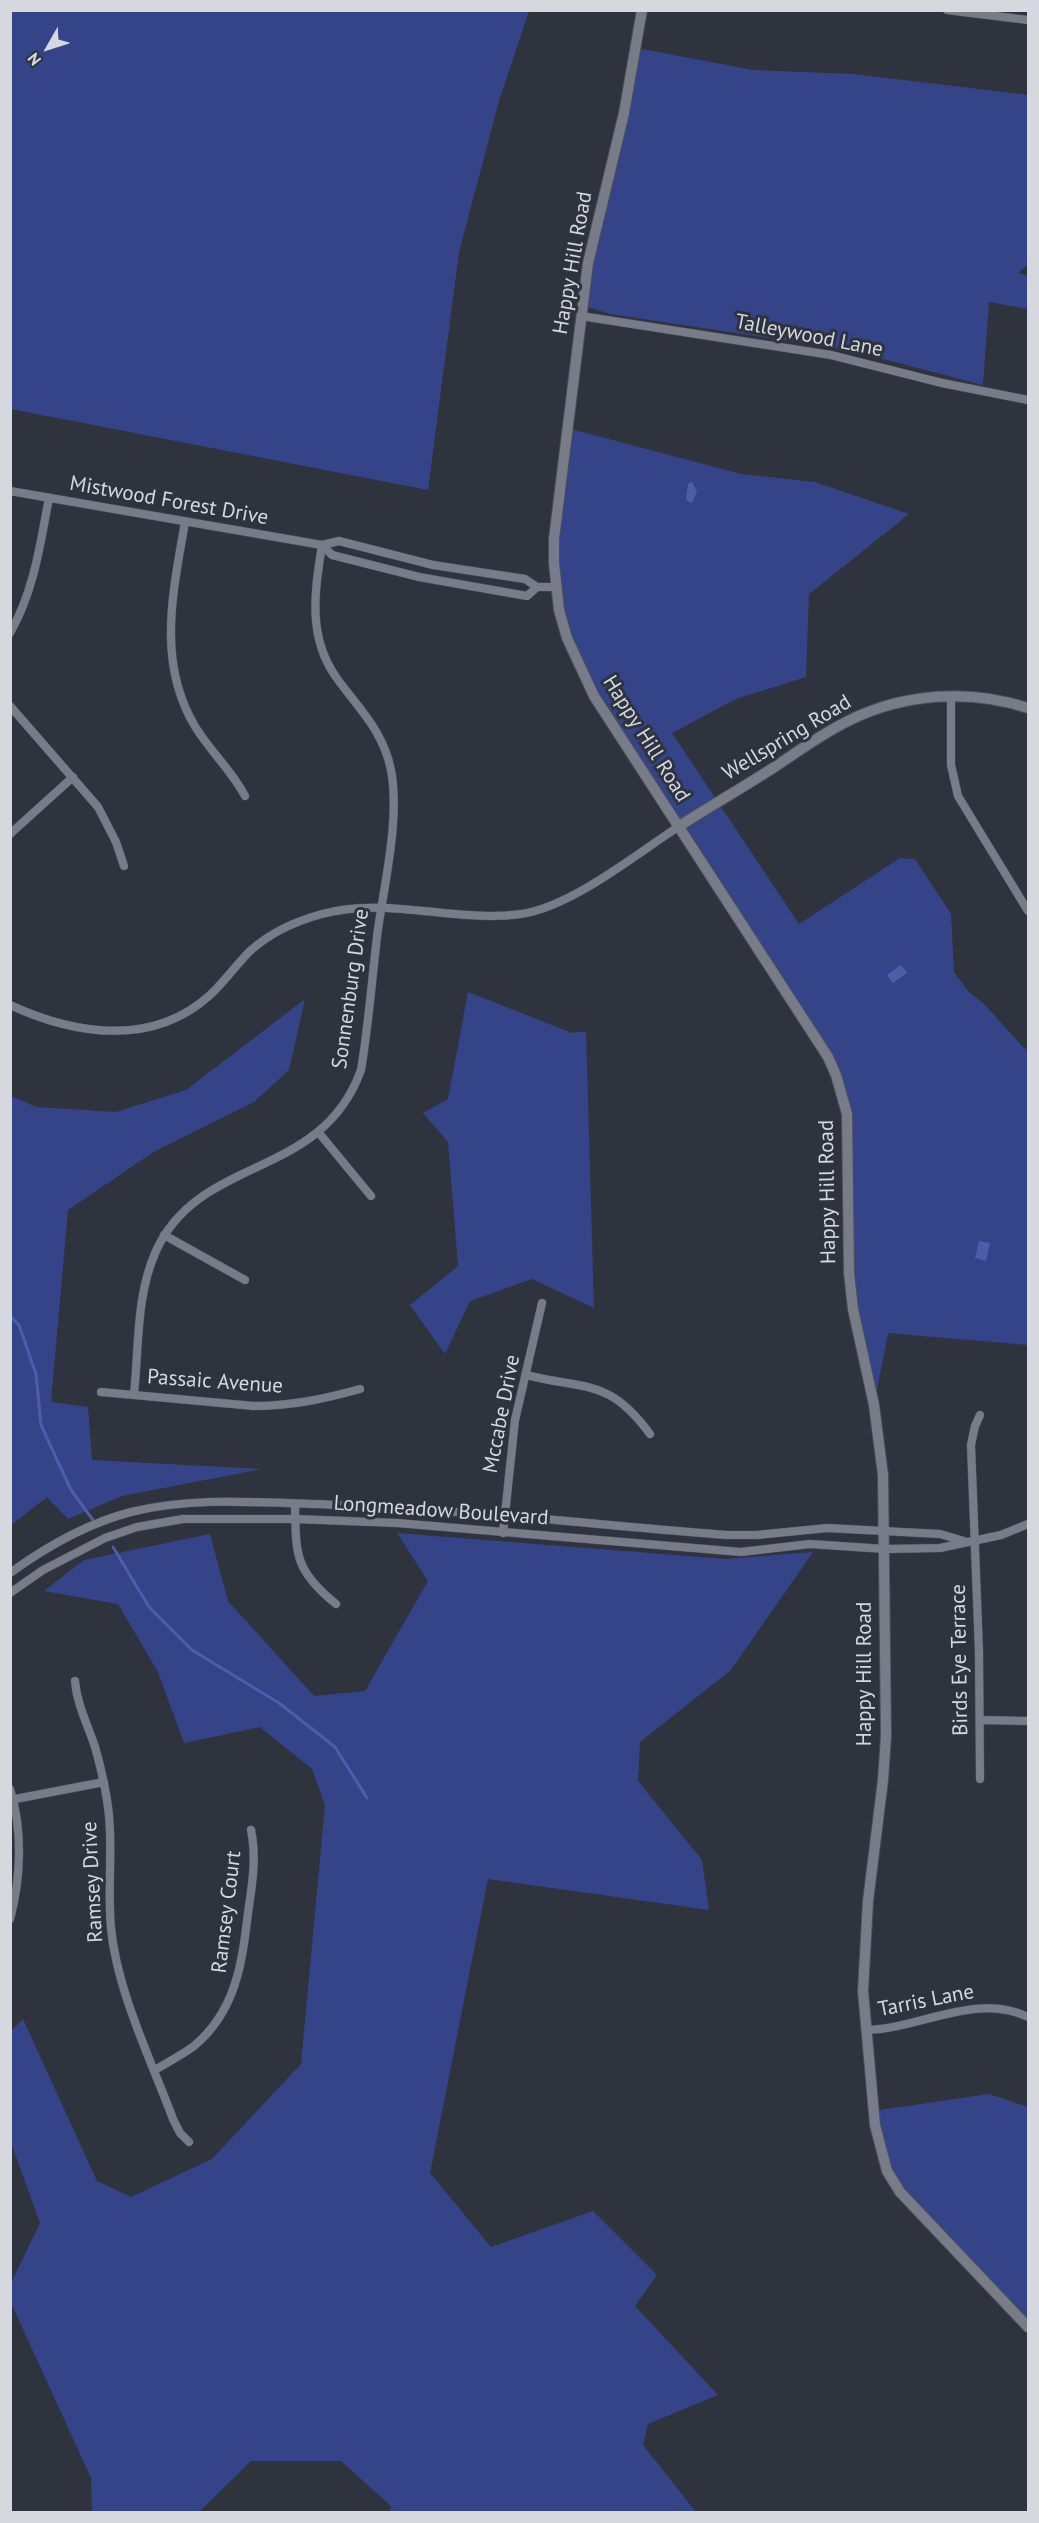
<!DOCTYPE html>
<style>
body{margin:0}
#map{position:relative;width:1039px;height:2523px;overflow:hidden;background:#2f333e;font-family:"PT Sans",sans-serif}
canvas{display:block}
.frame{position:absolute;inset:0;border:12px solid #d5d8df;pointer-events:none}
.north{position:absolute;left:18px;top:18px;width:60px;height:60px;-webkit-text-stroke:4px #2f333e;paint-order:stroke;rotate:231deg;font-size:16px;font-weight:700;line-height:24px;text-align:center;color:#d5d8df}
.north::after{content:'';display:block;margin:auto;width:21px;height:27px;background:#d5d8df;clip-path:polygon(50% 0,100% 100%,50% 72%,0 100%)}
</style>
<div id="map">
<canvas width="1039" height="2523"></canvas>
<div class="frame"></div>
<div class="north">N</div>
</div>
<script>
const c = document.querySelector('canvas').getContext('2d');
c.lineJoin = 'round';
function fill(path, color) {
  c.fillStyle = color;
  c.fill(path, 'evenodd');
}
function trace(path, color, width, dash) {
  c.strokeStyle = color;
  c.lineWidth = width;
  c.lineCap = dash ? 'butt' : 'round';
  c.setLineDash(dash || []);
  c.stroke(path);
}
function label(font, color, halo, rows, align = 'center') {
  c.font = font + ' "PT Sans",sans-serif';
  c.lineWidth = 6;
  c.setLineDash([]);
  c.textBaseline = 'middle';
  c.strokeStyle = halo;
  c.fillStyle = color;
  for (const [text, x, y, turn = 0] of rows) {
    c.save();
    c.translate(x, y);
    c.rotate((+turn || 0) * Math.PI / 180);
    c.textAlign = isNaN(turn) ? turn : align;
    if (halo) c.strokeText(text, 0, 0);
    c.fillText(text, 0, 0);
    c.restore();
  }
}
const green = new Path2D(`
 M10 11H529L499 101 459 252 428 490 11 409Z
 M637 48 753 70 854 74 1028 95V264L1018 273 1028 276V309L989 302 983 385 849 350 610 314 582 305Z
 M567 428 741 474 815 482 909 514 809 594 806 677 736 699 672 733 799 924 900 858 915 859 951 914 954 972 968 991 984 1004 1024 1048 1028 1050V1345L888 1333 874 1405 853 1309 849 1126 836 1075 580 667 555 587Z
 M468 992 572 1033 586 1031 594 1308 532 1279 470 1301 445 1354 410 1305 458 1266 448 1142 423 1113 448 1099Z
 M305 999 289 1070 254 1102 155 1151 68 1210 51 1402 88 1407 92 1460 262 1469 122 1496 68 1519 47 1497 11 1525V1096L36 1107 116 1112 186 1090Z
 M397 1533 725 1559 813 1552 731 1670 640 1742 638 1781 702 1860 709 1910 488 1879 430 2173 491 2247 593 2211 657 2275 635 2306 718 2395 648 2424 643 2445 696 2512H390L391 2506 341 2461H251L199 2512H92L91 2478 11 2303V2283L40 2223 11 2143V2031L23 2019 97 2181 131 2197 212 2159 301 2064 325 1805 312 1769 260 1727 184 1743 158 1672 118 1604 44 1591 84 1560 210 1534 228 1601 314 1696 365 1691 428 1581Z
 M989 2094 1028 2107V2327L896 2187 873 2111Z`);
const water = new Path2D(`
 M692 482 697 491 692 503 686 500 688 484Z
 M901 965 907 973 893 983 887 975Z
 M979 1241 990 1243 986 1261 975 1258Z`);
const stream = new Path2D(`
 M10 1316 19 1325 36 1374 41 1425 71 1490 93 1520
 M113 1547 149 1607 192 1650 279 1703 335 1747 367 1798`);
const street = new Path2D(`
 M947 10 1028 20
 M581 316 831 355 942 383 1028 400
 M10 491 322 545 339 541 433 565 525 579 537 587H555
 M185 522C173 592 156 663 196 728 211 752 232 771 245 796
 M322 545 332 555 419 577 527 596 537 587
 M10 633C34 591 40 545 49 498
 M951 696V765L958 796 1028 911
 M10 706 98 807 116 842 124 866
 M10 834 73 777
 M10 1005C75 1035 153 1047 210 995 225 981 236 965 250 951 270 933 296 921 322 914 388 896 454 923 521 914 571 907 635 855 678 827
 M319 1133 371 1196
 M164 1235 245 1280
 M526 1375C586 1390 609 1378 650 1434
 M101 1392 254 1406C291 1406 324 1399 360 1389
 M134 1394C139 1347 136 1295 156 1251 200 1154 321 1181 361 1070 369 1023 372 976 378 929 385 881 400 817 391 770 383 730 358 708 336 677 307 636 315 590 322 545
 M295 1504C296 1554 294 1570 336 1604
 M503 1533 515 1420 542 1303
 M10 1573C46 1547 88 1523 131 1512 191 1497 255 1502 316 1504 453 1509 590 1524 727 1535H757L827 1528 940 1534 964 1541
 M10 1593 43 1570 105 1538 137 1527 183 1519H295L397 1523 741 1552 810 1544 885 1549 940 1548 1001 1535 1028 1524
 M75 1681C77 1705 88 1725 95 1747 100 1764 104 1782 107 1800 114 1843 107 1885 111 1928 117 1991 151 2060 173 2119L180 2133 189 2142
 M980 1720 1028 1721
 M980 1779 979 1652 971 1445 975 1426 980 1415
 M10 1789C23 1830 21 1878 10 1919
 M10 1800 104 1782
 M866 2030C920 2029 975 1992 1028 2017
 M155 2070C168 2062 182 2055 194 2046 236 2011 242 1963 248 1913 252 1885 257 1858 251 1830`);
const secondary = new Path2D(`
 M642 10 624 113 588 263 554 539V563L559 610 567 638 594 696 828 1057 836 1075 847 1114 849 1273 853 1309 874 1405 883 1475 886 1736 883 1780 868 1901 863 1991 875 2125 887 2171 900 2192 1028 2327
 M678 827C710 806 744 787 776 766 800 750 823 733 850 720 905 693 970 689 1028 708`);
const streetNames = [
 ["Happy Hill Road",573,263,-80],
 ["Talleywood Lane",809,336,11],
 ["Mistwood Forest Drive",169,501,10],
 ["Wellspring Road",787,738,-31],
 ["Happy Hill Road",646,739,58],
 ["Sonnenburg Drive",351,989,-82],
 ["Happy Hill Road",828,1192,-91],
 ["Passaic Avenue",215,1382,4],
 ["Mccabe Drive",502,1414,-79],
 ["Longmeadow Boulevard",441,1511,4],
 ["Birds Eye Terrace",960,1660,-91],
 ["Happy Hill Road",865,1674,-90],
 ["Ramsey Drive",93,1882,-93],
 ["Ramsey Court",227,1912,-83],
 ["Tarris Lane",926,2001,-11]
];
fill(green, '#354489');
fill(water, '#4d5ea9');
trace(stream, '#4d5ea9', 3);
trace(street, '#4c4f58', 9);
trace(secondary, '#4c4f58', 12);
trace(street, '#787c89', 8);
trace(secondary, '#787c89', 10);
label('21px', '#d5d8df', '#2f333e', streetNames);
</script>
